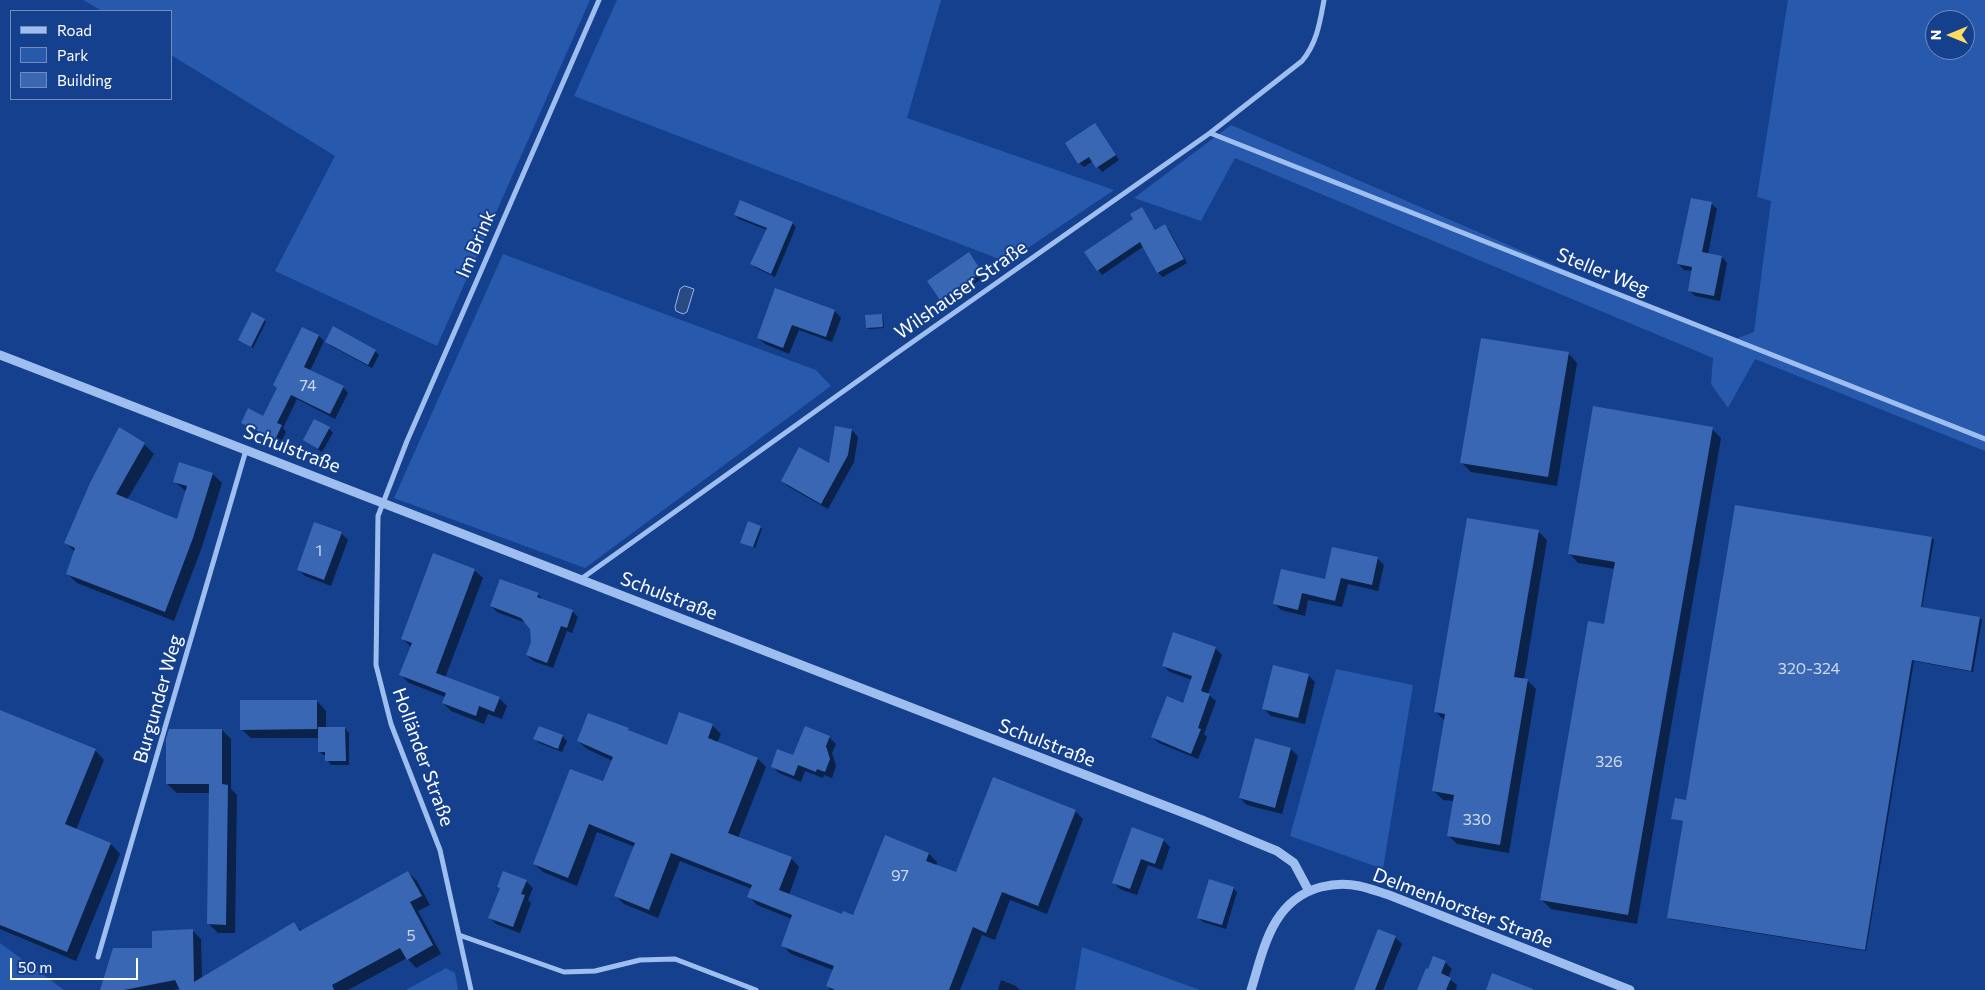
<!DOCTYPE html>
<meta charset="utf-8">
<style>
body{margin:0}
#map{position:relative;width:1985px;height:990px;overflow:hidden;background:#15408d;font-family:Commissioner,sans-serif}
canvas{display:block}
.legend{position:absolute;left:10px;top:10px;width:162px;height:90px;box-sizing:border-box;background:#15408d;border:1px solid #738cbb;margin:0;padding:6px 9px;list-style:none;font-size:15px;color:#fff}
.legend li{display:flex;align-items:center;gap:10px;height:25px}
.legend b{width:25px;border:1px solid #738cbb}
.north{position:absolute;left:1925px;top:10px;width:50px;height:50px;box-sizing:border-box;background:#15408d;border:1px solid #738cbb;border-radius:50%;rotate:270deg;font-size:14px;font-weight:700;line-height:20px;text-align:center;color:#fff}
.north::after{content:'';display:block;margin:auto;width:18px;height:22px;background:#ffdc5e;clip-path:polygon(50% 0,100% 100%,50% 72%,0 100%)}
.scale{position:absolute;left:10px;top:958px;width:128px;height:22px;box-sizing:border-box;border:2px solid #fff;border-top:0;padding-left:6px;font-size:15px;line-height:18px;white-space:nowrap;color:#fff;-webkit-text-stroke:4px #15408d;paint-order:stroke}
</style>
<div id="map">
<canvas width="1985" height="990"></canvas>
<ul class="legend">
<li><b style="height:6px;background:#9fbef0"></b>Road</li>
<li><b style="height:14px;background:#2759ac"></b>Park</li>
<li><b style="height:14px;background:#3967b4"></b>Building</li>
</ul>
<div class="north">N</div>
<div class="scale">50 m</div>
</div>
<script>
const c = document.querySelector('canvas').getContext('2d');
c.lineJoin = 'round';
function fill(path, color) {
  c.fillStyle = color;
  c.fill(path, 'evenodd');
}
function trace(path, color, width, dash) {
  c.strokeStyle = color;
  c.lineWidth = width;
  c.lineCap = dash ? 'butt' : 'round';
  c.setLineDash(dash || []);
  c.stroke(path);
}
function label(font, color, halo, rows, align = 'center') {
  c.font = font + ' Commissioner,sans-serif';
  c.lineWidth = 4;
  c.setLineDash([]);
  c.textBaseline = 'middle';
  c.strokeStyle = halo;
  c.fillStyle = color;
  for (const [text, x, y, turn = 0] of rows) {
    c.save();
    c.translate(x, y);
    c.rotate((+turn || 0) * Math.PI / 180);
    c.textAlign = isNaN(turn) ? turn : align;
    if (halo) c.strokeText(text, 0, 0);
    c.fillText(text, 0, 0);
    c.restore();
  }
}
const green = new Path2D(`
 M83 0H590L437 346 275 271 335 156 171 55V11H102Z
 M617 0H941L907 118 1114 190 1007 262 574 96Z
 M1788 0H1985V451L1755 359 1728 408 1711 384 1713 358 1235 158 1201 221 1134 198 1231 125 1730 341 1754 332 1771 201 1757 197ZM1935 20H1965V50H1935Z
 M503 254 816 370 831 386 585 568 394 498Z
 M1336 669 1413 685 1383 869 1290 836Z
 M0 943 64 990H0Z
 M1082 947 1200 990H1075Z
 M446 968 455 973 458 990H406Z`);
const water = new Path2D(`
 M685 286 694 289 687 312 683 314 676 311 675 307 680 289Z`);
const shadow = new Path2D(`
 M1095 125 1119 160 1102 172 1093 161 1084 167 1079 163Z
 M1711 203 1717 209 1708 254 1722 257 1727 263 1720 301 1695 296 1689 290 1693 271 1684 270 1678 264Z
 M1142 209 1156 231 1165 226 1169 230 1187 263 1163 277 1158 273 1144 246 1102 275 1086 252 1135 219Z
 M735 215 792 223 796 227 775 277 756 268 751 263 767 230 739 219Z
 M969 254 985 276 946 304 929 281Z
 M775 290 835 311 841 318 832 342 799 330 789 354 765 344 758 338Z
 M882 315 883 317 884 328 869 329 867 327Z
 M264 320 266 322 253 348 239 340Z
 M303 328 319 336 324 341 310 371 343 387 348 393 335 419 297 399 283 428 286 432 280 444 248 428 242 422 263 417 278 389Z
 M326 342 375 351 379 355 372 368 331 346Z
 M1568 353 1577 363 1557 486 1471 472 1461 462Z
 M329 428 333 433 322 452 304 440Z
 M120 429 144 444 154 454 127 500 178 521 187 492 175 482 180 464 213 474 222 483 202 547 174 621 77 583 68 574 75 552 65 542Z
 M1712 429 1721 438 1637 924 1551 909 1541 899 1605 625 1615 569 1578 563 1569 553Z
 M852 430 858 437 854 462 828 509 789 487 782 481 830 465Z
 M760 527 762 529 755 548 742 542Z
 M1538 531 1547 540 1524 680H1527L1536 689 1509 853 1457 844 1448 835 1454 801 1443 800 1434 791 1445 721 1436 712Z
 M341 533 348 540 331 586 305 576 298 569Z
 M1932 538 1934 540 1922 608 1980 618 1982 620 1973 672 1914 661 1866 951 1670 919 1668 917 1684 822 1673 819Z
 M1377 558 1384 565 1378 591 1348 584 1342 607 1308 600 1305 616 1281 610 1274 603Z
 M474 570 483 578 445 678 499 698 507 706 502 719 488 714 484 724 451 711 443 703 445 697 409 683 401 675 411 647 402 638Z
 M538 594 544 601 573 612 578 617 572 633 567 631 553 668 533 661 527 655 532 642 531 628 526 623 497 612 491 606Z
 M1215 648 1222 655 1208 694 1216 701 1204 734 1207 737 1198 759 1159 743 1152 737 1183 704 1192 680 1170 672 1163 666Z
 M1308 675 1315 682 1305 724 1271 716 1264 709Z
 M317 701 326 711V728H345L349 733V765H331L327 760V755H323L319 751V738H251L241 729Z
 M0 712 95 750 104 760 76 830 111 844 120 854 76 961 0 929Z
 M712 725 721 734 717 743 758 759 766 767 738 838 791 858 799 867 789 895 843 915 854 916 929 854 937 862 936 866 956 874 1075 811 1083 819 1047 914 1010 900 995 940 982 935 960 990H831L827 986 833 970 791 954 782 945 792 919 757 905 749 896 752 889 680 861 658 918 624 904 616 896 635 847 597 832 577 886 543 872 534 864 604 783 613 761 587 749 578 741 628 729 631 732 668 747Z
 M222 730 231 739V789L237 795 235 933H218L209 924 210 793H177L167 784Z
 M562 736 567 741 562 752 539 743 535 739Z
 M829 737 836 744 832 753 836 766 832 778 824 775 823 778 805 771 801 782 779 773 772 766 794 757Z
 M1291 749 1298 756 1282 814 1247 805 1240 798Z
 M1163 840 1170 847 1162 870 1148 865 1137 895 1120 889 1113 882Z
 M408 872 417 881 430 905 418 911 441 954 416 968 407 958 348 990H183L182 988 174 990H101L153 949 192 930 201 939 202 978 294 924 302 931Z
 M526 881 533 888 528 900 531 903 520 933 496 924 489 917 501 889 498 887Z
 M1233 888 1237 892 1226 929 1203 922 1198 917Z
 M1395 937 1402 944 1383 990H1356Z
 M1445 962 1452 969 1448 978 1457 985 1456 990H1419L1429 970Z
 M1001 980 1016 986 1020 990H998Z`);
const building = new Path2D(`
 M1095 123 1116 155 1096 168 1089 157 1078 164 1065 143Z
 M1691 198 1712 202 1702 252 1722 256 1714 296 1688 291 1692 267 1677 264Z
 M740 200 793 222 771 274 750 264 767 228 734 215Z
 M1142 207 1155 230 1165 224 1184 259 1157 273 1140 242 1097 271 1084 252 1133 219 1130 214Z
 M969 252 982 272 940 300 927 281Z
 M775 288 835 310 826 337 792 325 783 348 757 338Z
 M252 312 265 319 251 347 238 340Z
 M882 314 883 327 866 328 865 315Z
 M333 326 376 350 368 365 325 342Z
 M302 327 319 335 304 367 344 386 330 414 291 395 277 423 282 425 275 440 241 423 248 408 263 416 277 388 273 385Z
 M1481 338 1569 352 1548 477 1460 463Z
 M1593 406 1713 427 1628 915 1540 900 1588 621 1604 624 1615 562 1568 554Z
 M314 419 330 427 318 449 303 440Z
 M835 426 852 429 848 455 821 504 781 481 799 447 829 463Z
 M119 427 145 443 116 494 177 519 187 486 173 482 179 462 213 473 193 538 165 612 66 574 75 548 64 543 90 483Z
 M1735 505 1932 537 1921 607 1980 617 1971 671 1912 660 1865 950 1667 918 1683 821 1671 819 1675 798 1686 800Z
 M1467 518 1539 530 1514 677 1528 679 1500 845 1447 836 1454 795 1432 791 1445 714 1434 712Z
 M748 521 761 526 753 547 740 543Z
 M314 522 342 532 324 580 297 570Z
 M1332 547 1378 557 1372 585 1341 578 1335 601 1302 593 1298 610 1273 604 1281 569 1325 579Z
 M433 553 475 569 436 673 500 697 494 712 479 706 476 716 442 703 446 693 399 675 412 643 401 639Z
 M500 579 539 593 537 597 573 610 567 628 561 626 547 663 526 655 531 642 530 629 521 618 490 606Z
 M1173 632 1216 647 1201 691 1210 694 1198 728 1201 729 1191 754 1151 737 1167 696 1183 703 1192 676 1162 666Z
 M1273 665 1309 674 1298 718 1262 709Z
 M240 700H317V729L240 730Z
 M0 710 96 749 65 824 111 843 67 952 0 925Z
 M679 712 713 724 708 738 758 758 728 833 792 857 779 890 842 914 843 911 853 915 885 835 929 853 926 861 956 872 993 777 1076 810 1038 906 1002 892 986 933 973 927 949 990H835L826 986 834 966 781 946 792 915 747 897 752 885 671 853 649 910 614 896 635 843 589 824 568 878 533 864 570 769 603 781 613 757 577 741 588 713 629 728 628 730 667 745Z
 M539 726 563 735 558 749 533 739Z
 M805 726 830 736 826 746 830 759 825 772 817 769 816 772 798 765 794 776 771 767 777 749 793 755Z
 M318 727H345L346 761H325V752H318Z
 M169 729H222V784L228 785 226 925 207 924 209 784H166V739Z
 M1255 738 1291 748 1275 808 1239 798Z
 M1132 827 1164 839 1155 864 1141 859 1130 889 1112 883Z
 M408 871 422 896 410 902 433 945 407 960 400 948 332 985 334 990H180L175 980 124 990H100L113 948H152V931L193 929 194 982 294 922 300 931Z
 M503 871 527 880 521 894 525 895 513 927 488 918 500 888 497 887Z
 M1209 879 1234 887 1222 925 1197 918Z
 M1378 929 1396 936 1375 990H1354Z
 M1433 956 1446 961 1441 973 1451 978 1446 990H1417L1426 968 1428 969Z
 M1492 973 1533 989V990H1486Z`);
const minor = new Path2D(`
 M1210 133 1985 439
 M581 579 894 355 1210 133 1302 61C1317 43 1320 22 1324 0
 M459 935 564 972 595 971 640 960 675 959 756 990
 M98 957 246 450
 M471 990 440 850 391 724 376 665 378 516 407 441 599 0`);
const tertiary = new Path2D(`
 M0 355 1202 820 1277 851 1294 863 1309 891
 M1251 990C1264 948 1272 900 1321 887 1333 884 1346 883 1359 886 1369 888 1379 892 1389 895L1630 990`);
const numberNames = [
 ["74",308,386],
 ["1",319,551],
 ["320-324",1809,669],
 ["326",1609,762],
 ["330",1477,820],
 ["97",900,876],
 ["5",411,936]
];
const streetNames = [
 ["Im Brink",476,244,-67],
 ["Steller Weg",1603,272,22],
 ["Wilshauser Straße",961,290,-35],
 ["Schulstraße",292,449,21],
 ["Schulstraße",669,596,21],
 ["Burgunder Weg",158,699,-74],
 ["Schulstraße",1047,743,21],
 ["Holländer Straße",423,757,70],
 ["Delmenhorster Straße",1463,908,21]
];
fill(green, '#2759ac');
fill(water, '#294a83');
trace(water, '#91b7f3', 1);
fill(shadow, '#0007');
fill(building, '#3967b4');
trace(minor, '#9fbef0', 5);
trace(tertiary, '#9fbef0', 9);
label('16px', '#ced9ec', null, numberNames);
label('19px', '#fff', '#15408d', streetNames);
</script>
